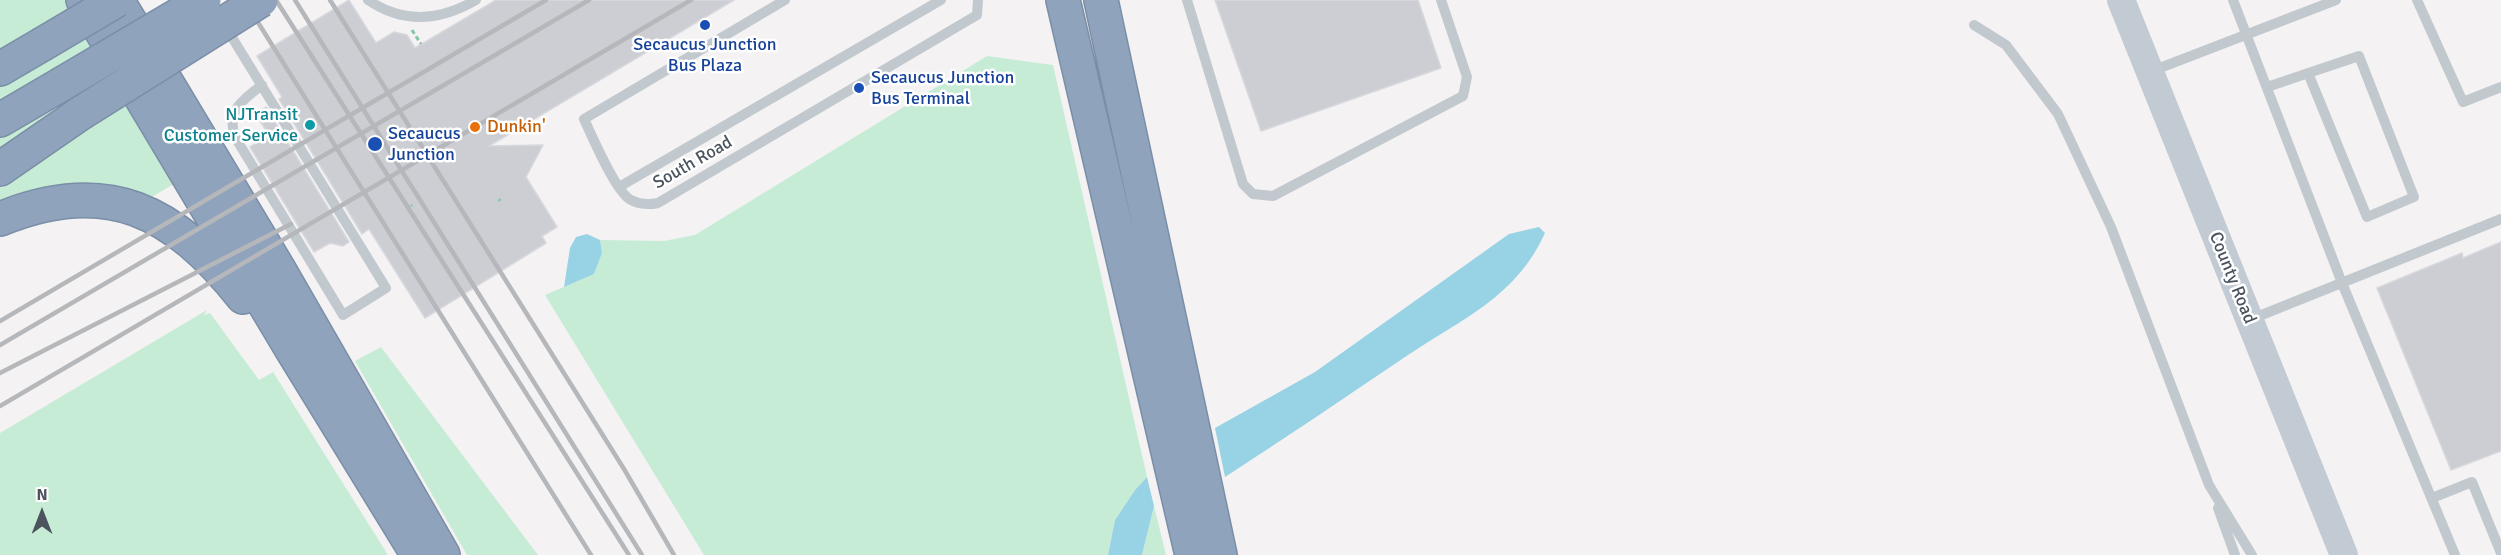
<!DOCTYPE html>
<style>
body{margin:0}
#map{position:relative;width:2501px;height:555px;overflow:hidden;background:#f4f2f2;font-family:Signika,sans-serif}
canvas{display:block}
.north{position:absolute;left:12px;top:483px;width:60px;height:60px;-webkit-text-stroke:4px #fff;paint-order:stroke;rotate:0deg;font-size:16px;font-weight:700;line-height:24px;text-align:center;color:#4b545e}
.north::after{content:'';display:block;margin:auto;width:21px;height:27px;background:#4b545e;clip-path:polygon(50% 0,100% 100%,50% 72%,0 100%)}
</style>
<div id="map">
<canvas width="2501" height="555"></canvas>
<div class="north">N</div>
</div>
<script>
const c = document.querySelector('canvas').getContext('2d');
c.lineJoin = 'round';
function fill(path, color) {
  c.fillStyle = color;
  c.fill(path, 'evenodd');
}
function trace(path, color, width, dash) {
  c.strokeStyle = color;
  c.lineWidth = width;
  c.lineCap = dash ? 'butt' : 'round';
  c.setLineDash(dash || []);
  c.stroke(path);
}
function label(font, color, halo, rows, align = 'center') {
  c.font = font + ' Signika,sans-serif';
  c.lineWidth = 5;
  c.setLineDash([]);
  c.textBaseline = 'middle';
  c.strokeStyle = halo;
  c.fillStyle = color;
  for (const [text, x, y, turn = 0] of rows) {
    c.save();
    c.translate(x, y);
    c.rotate((+turn || 0) * Math.PI / 180);
    c.textAlign = isNaN(turn) ? turn : align;
    if (halo) c.strokeText(text, 0, 0);
    c.fillText(text, 0, 0);
    c.restore();
  }
}
const green = new Path2D(`
 M0 0H69L177 182 147 200 0 221Z
 M987 56 1053 65 1147 477 1135 490 1115 520 1108 555H704L545 295 594 274 602 253 600 240 664 241 695 235Z
 M207 310 204 315 210 313 259 380 273 372 388 555H0V433Z
 M381 347 538 555H467L355 361Z
 M1154 506 1166 555H1142Z`);
const water = new Path2D(`
 M1539 227 1545 233C1517 296 1462 319 1408 355 1347 396 1287 437 1225 477L1215 428 1315 372 1509 234Z
 M587 234 600 240 602 253 594 274 564 287 570 248 576 237Z
 M1147 477 1154 506 1142 555H1108L1115 520 1135 490Z`);
const building = new Path2D(`
 M349 0 376 43 394 32 407 35 415 48 496 0H734L489 146 543 145 526 177 557 227 542 236 546 243 425 318 369 229 362 234 279 99 282 97 257 56Z
 M1215 0H1418L1441 68 1261 131Z
 M266 107 349 242 343 246 330 243 314 252 250 147 269 135 260 121 263 109Z
 M2501 242V451L2451 470 2377 288 2462 253 2463 258Z`);
const path = new Path2D(`
 M412 30 421 44
 M499 199 500 201
 M411 205 412 206`);
const service = new Path2D(`
 M368 0C403 24 440 21 476 0
 M785 0 584 119C592 136 616 193 631 200 639 204 649 205 658 203L977 15 978 0
 M1187 0 1243 184 1253 194 1273 196 1463 96 1467 77 1441 0
 M2233 0 2342 283 2455 555
 M2417 0 2463 102 2501 87
 M1974 25 2006 45 2058 114 2111 227 2209 485 2252 555
 M225 26 386 288 343 315 235 137C226 111 243 99 262 85
 M2152 71 2336 0
 M2267 87 2359 56 2414 197 2367 217 2308 73
 M619 187 941 0
 M2249 320 2501 219
 M2432 498 2472 482 2501 553
 M2218 508 2235 555`);
const secondary = new Path2D(`
 M2121 0 2344 555`);
const motorway = new Path2D(`
 M83 0 291 348 418 555
 M117 0 278 268 443 555
 M1063 0 1192 555
 M1101 0 1220 555
 M0 69 41 45
 M0 120 60 85
 M0 169 81 113
 M0 219C108 175 174 211 243 297`);
const rail = new Path2D(`
 M244 0 591 555
 M276 0 629 555
 M295 0 642 555
 M330 0 624 469 674 555
 M0 321 546 0
 M0 345 589 0
 M0 373 291 224
 M0 406 691 0`);
const motorwayBridge = new Path2D(`
 M41 45 117 0
 M60 85 204 0
 M81 113 261 0`);
const markers = [
 [705,25,6,"#1a4fb4"],
 [859,88,6,"#1a4fb4"],
 [310,125,6,"#0f9aa8"],
 [475,127,6,"#e8710a"],
 [375,144,8,"#1a4fb4"]
];
const transitNames = [
 ["Secaucus Junction",705,45,"center"],
 ["Bus Plaza",705,66,"center"],
 ["Secaucus Junction",871,78],
 ["Bus Terminal",871,99],
 ["Secaucus",388,134],
 ["Junction",388,155]
];
const cultureNames = [
 ["NJTransit",298,115],
 ["Customer Service",298,136]
];
const foodNames = [
 ["Dunkin'",487,127]
];
const streetNames = [
 ["South Road",693,163,-30],
 ["County Road",2232,278,68]
];
fill(green, '#c6ecd6');
fill(water, '#97d2e5');
fill(building, '#cdced4');
trace(building, '#d7d8dd', 1.5);
trace(motorway, '#7a8ea7', 36);
trace(path, '#81c8a7', 3, [4.5, 3]);
trace(service, '#c1c9cf', 10);
trace(secondary, '#c2cad3', 28);
trace(motorway, '#8fa3bc', 33);
trace(rail, '#b5b7bb', 4.5);
trace(motorwayBridge, '#7a8ea7', 36, []);
trace(motorwayBridge, '#8fa3bc', 33);
for (const [x, y, r, color] of markers) {
  const dot = new Path2D();
  dot.arc(x, y, r, 0, 2 * Math.PI);
  c.fillStyle = color;
  c.fill(dot);
  trace(dot, '#fff', 2);
}
label('18px', '#164399', '#fff', transitNames, 'left');
label('18px', '#0d838f', '#fff', cultureNames, 'right');
label('18px', '#c56008', '#fff', foodNames, 'left');
label('18px', '#4b545e', '#fff', streetNames);
</script>
